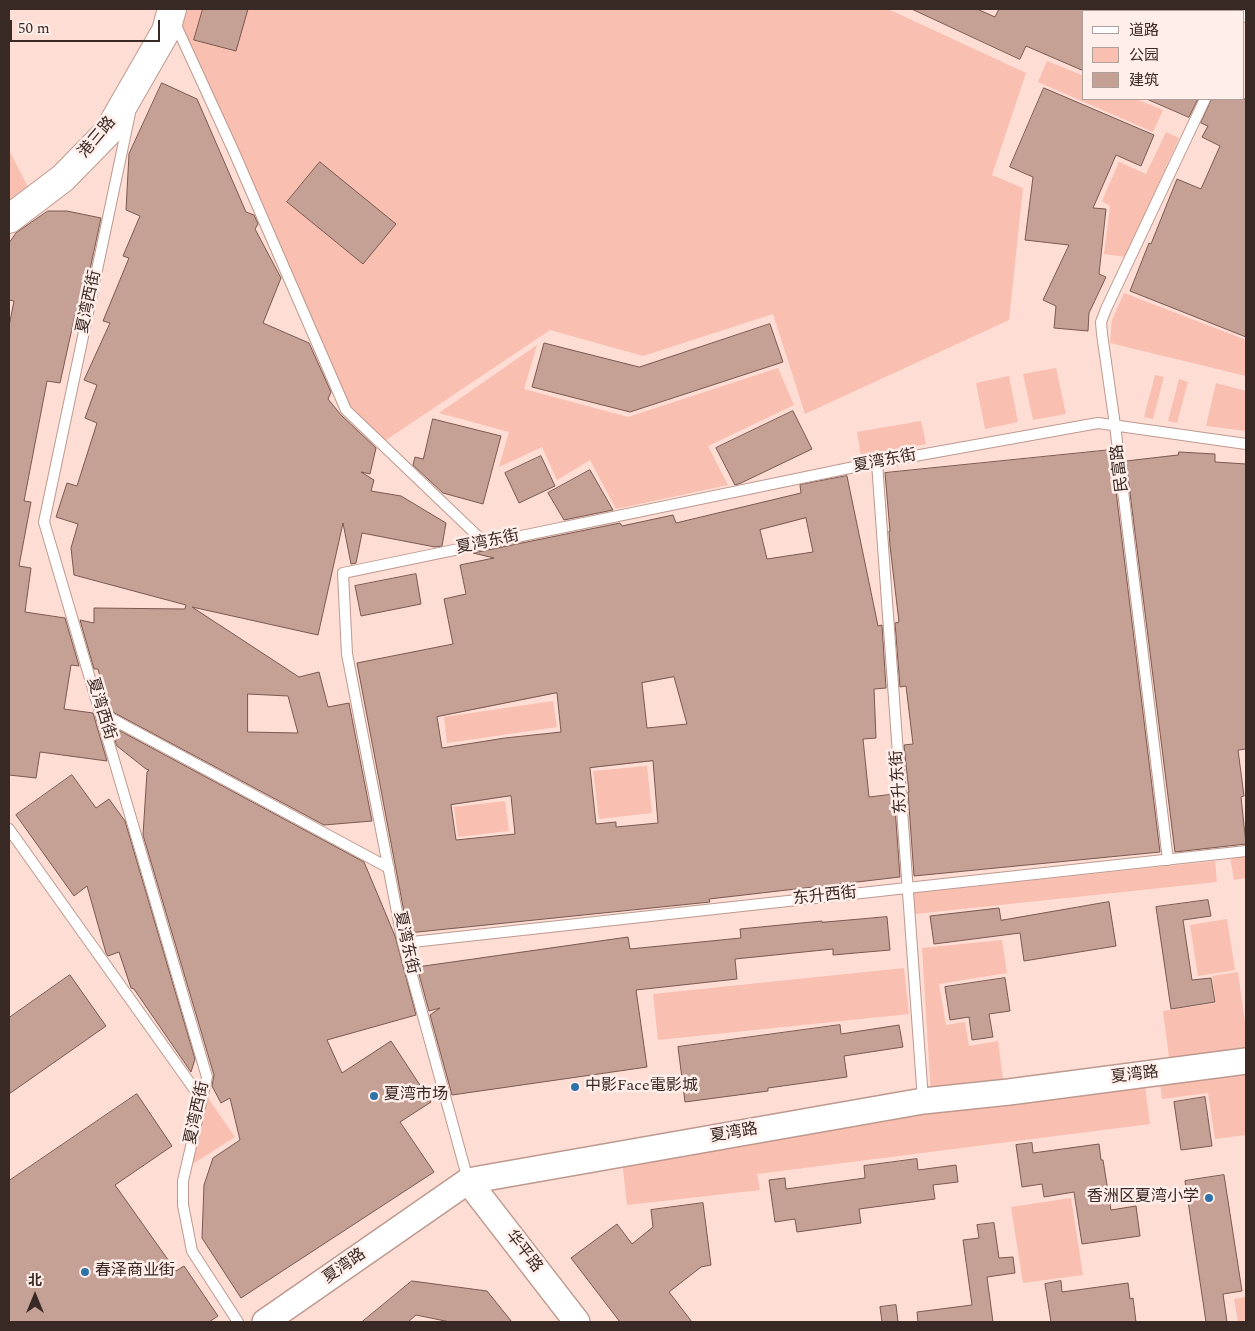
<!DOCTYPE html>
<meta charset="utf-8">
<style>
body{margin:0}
#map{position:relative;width:1255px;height:1331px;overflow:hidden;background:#fdddd4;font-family:Spectral,"Noto Sans SC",serif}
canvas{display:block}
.frame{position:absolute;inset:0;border:10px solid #382925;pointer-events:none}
.legend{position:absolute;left:1082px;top:10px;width:162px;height:90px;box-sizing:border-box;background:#ffeeea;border:1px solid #af9f9b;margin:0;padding:6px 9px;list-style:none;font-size:15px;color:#382925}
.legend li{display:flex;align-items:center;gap:10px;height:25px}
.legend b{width:25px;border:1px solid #af9f9b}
.north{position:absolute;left:10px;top:1271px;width:50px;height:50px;-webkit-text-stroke:4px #ffeeea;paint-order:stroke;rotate:0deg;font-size:14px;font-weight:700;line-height:20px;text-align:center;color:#382925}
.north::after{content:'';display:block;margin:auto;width:18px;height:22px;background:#382925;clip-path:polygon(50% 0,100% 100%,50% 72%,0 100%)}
.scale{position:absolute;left:10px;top:20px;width:150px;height:22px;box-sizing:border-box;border:2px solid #382925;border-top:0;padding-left:6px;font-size:15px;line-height:18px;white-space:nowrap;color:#382925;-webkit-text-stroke:4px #ffeeea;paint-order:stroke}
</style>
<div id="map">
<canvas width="1255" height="1331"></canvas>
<div class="frame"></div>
<ul class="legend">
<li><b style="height:6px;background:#fff"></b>道路</li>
<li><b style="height:14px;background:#f9bfb0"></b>公园</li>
<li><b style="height:14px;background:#c5a095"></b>建筑</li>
</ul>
<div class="north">北</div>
<div class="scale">50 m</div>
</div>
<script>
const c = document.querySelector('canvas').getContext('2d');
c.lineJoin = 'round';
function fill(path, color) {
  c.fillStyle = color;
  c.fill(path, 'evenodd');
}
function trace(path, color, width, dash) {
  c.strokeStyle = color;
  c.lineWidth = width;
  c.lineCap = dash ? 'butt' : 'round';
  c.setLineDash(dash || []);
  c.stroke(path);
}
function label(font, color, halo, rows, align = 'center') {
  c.font = font + ' Spectral,"Noto Sans SC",serif';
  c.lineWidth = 5;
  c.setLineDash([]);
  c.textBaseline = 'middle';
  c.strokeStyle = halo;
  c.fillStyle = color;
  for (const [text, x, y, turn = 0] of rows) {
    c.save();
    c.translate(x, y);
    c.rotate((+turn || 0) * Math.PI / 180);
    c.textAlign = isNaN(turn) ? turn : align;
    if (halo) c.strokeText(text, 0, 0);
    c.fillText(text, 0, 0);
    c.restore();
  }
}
const green = new Path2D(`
 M173 9H888L1026 73 992 175 1023 188 1009 320 805 414 773 314 643 356 550 330 383 442 347 409Z
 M1047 61 1084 76V99H1136L1163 110 1153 132 1038 82Z
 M1166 132 1179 138 1126 257 1104 254 1110 206 1102 201 1119 162 1146 174Z
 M9 150 30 191 9 207Z
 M1124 293 1246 340V376L1110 343 1112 320Z
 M537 345 524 389 628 417 778 368 794 405 708 446 728 485 616 509 590 460 557 480 542 447 499 467 509 432 439 413Z
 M1056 368 1066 414 1033 420 1023 374Z
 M1155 375 1164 377 1153 419 1144 417Z
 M1009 376 1018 422 985 429 976 383Z
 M1179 379 1188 382 1177 423 1168 421Z
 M1216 383 1246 391V431L1206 426Z
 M921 421 926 444 861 456 857 432Z
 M553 701 557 727 447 743 444 717Z
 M647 766 652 813 599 819 593 771Z
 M505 801 509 831 458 837 454 807Z
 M1246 855V878L1234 880 1230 857Z
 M1215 861 1217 882 915 914 913 893Z
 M1227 919 1235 970 1198 976 1190 925Z
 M1002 940 1007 973 939 984 946 1025 965 1022 969 1046 998 1041 1004 1087 931 1095 922 948Z
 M904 968 909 1014 658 1040 653 994Z
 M1238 972 1246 1030V1055L1170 1065 1163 1011 1216 1003 1212 976Z
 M1246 1069V1135L1215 1139 1208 1093 1162 1099 1160 1083Z
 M1145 1086 1150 1124 757 1174 760 1190 627 1205 622 1160 927 1109Z
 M208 1098 235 1137 191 1165Z
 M1071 1198 1083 1275 1023 1283 1011 1207Z
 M1246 1297V1322H1238L1234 1299Z`);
const building = new Path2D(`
 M203 9H248L236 51 194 40Z
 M912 9H977L995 17 999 9H1084V71L1026 46 1020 59Z
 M162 83 197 99 246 212 254 215 258 224 255 229 281 278 263 323 309 343 331 392 328 399 341 415 376 448 370 474 361 472 374 480 371 491 401 496 446 523 442 546 435 547 362 533 356 563 351 564 343 523 318 635 192 607 299 677 319 672 328 707 349 703 372 821 324 825 109 710 98 669H94L80 620 94 623V608L185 609 186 605 74 575 71 548 78 524 56 517 67 483 77 486 97 423 85 418 97 385 84 380 110 323 103 321 129 258 123 256 140 216 126 210 129 154ZM248 694 288 696 298 733 248 732Z
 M1044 88 1154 135 1141 166 1116 155 1093 208 1106 209 1099 274 1106 277 1089 313 1088 331 1054 328 1056 306 1043 300 1069 245 1025 240 1033 177 1010 167Z
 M1147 99H1198L1189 117Z
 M1212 99H1246V337L1130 291 1149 243 1151 244 1177 179 1201 189 1220 146 1202 137 1208 126 1201 123Z
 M320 162 396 224 363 264 287 202Z
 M48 211H67L101 218 80 316 75 315 60 383 47 381 24 501 31 502 19 566 31 568 25 612 65 618 79 666 71 665 64 709 93 713 107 761 40 752 36 778 9 775V326L14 301 9 300V243L16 233Z
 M770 324 783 362 630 412 532 387 544 343 639 367Z
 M793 411 812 449 741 483 735 485 716 448Z
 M433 419 501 436 483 504 443 493 413 465 415 457 423 459Z
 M1111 450 1160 852 914 876 908 792H909L904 745 913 744 906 686 900 687 895 623 899 622 890 546 889 531H890L885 473Z
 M1179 452 1215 454V462L1246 464V749L1238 750 1244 796 1241 797 1246 844 1175 852 1126 461 1178 455Z
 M541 456 555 486 519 503 505 473Z
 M590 470 613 510 564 520 548 493Z
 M847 476 878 626 882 625 886 688 874 689 876 738 863 739 869 797 894 794 900 877 709 899 710 902 408 933 357 663 453 644 444 599 466 594 460 565 494 558 473 553 620 523 622 526 673 515 676 523 801 493 800 485ZM806 518 813 552 767 559 760 530ZM674 677 687 724 647 728 642 683ZM557 693 561 732 505 738 442 748 437 717ZM653 761 658 823 616 827V822L596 824 590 768ZM511 796 515 834 456 840 451 805Z
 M416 574 421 604 361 616 355 586Z
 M111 726 364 862 395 936 416 1015 327 1040 342 1073 391 1041 431 1102 400 1122 434 1172 241 1298 202 1238 204 1185 213 1158 240 1140 230 1098 221 1103 212 1086 214 1075 143 835 147 772 149 770 146 769 117 746Z
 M72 775 96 808 109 799 125 821 195 1059 191 1072 134 989 131 988 119 952 108 956 106 953 87 886 74 896 16 815Z
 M1208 900 1211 916 1183 920 1192 980 1211 978 1215 1002 1171 1009 1156 907Z
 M1109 902 1116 946 1024 961 1020 933 934 944 930 916 999 908 1001 920Z
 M887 917 890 950 833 955V949L735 959 737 979 636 990 647 1067 452 1095 430 1015 440 1008 429 1011 417 967 628 937 630 949 741 938 740 929 822 921V922Z
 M70 975 106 1026 9 1094V1018Z
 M1005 978 1010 1011 989 1014 993 1037 972 1040 969 1017 950 1020 945 987Z
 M840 1025 841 1034 899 1025 903 1047 844 1056 847 1077 768 1088V1091L685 1102 678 1047Z
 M137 1094 172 1146 115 1185 176 1271 184 1266 218 1316 209 1322H9V1181Z
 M1205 1097 1212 1146 1181 1150 1174 1102Z
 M1032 1143 1033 1153 1099 1144 1101 1160H1103L1111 1210 1136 1206 1140 1236 1082 1244 1074 1192 1044 1197 1042 1184 1022 1187 1016 1145Z
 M917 1159 918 1170 956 1165 958 1182 933 1185 935 1199 859 1209 861 1223 797 1232 795 1219 775 1222 769 1180 785 1178 786 1189 865 1178 864 1166Z
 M1224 1175 1242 1291 1223 1294 1227 1322H1206L1185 1181Z
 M703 1203 711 1265 701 1267 669 1292 692 1322H620L571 1258 617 1224 632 1244 653 1227 651 1210Z
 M994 1223 999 1258 1013 1257 1015 1273 987 1277 993 1322H918L917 1312 972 1305 963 1240 979 1238 977 1225Z
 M412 1281 487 1291 512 1322H450L416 1315 408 1322H362Z
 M1061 1281 1062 1292 1128 1283 1130 1299 1133 1298 1136 1322H1051L1045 1284Z
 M896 1305 898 1322H882L880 1307Z`);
const service = new Path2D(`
 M1244 17 1246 11
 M174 21 234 152 346 410 485 543
 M130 113 44 522 207 1077 183 1181V1205L192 1251 238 1322
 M877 463 923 1100
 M101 713 389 868
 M9 829 202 1100
 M1168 860 1115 425 1102 334 1101 322 1106 309 1205 99
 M403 943 1246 851
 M468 1180 403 943 347 654 343 573 859 466 1098 423 1246 444`);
const tertiary = new Path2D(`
 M468 1181 577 1322
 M265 1322 468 1181 923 1101 1009 1092 1246 1061`);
const secondary = new Path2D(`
 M9 219 63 178 108 132 166 31 172 9`);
const markers = [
 [575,1087,5,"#2e73a8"],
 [374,1096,5,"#2e73a8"],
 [1209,1198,5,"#2e73a8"],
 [85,1272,5,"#2e73a8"]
];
const streetNames = [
 ["港三路",98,138,-50],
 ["夏湾西街",90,302,-78],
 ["夏湾东街",885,462,-11],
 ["民富路",1121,468,-97],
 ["夏湾东街",488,543,-12],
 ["夏湾西街",100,709,73],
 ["东升东街",900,782,-94],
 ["东升西街",825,897,-6],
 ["夏湾东街",405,943,77],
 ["夏湾路",1135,1076,-7],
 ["夏湾西街",198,1113,-78],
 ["夏湾路",734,1134,-10],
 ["华平路",523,1252,52],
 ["夏湾路",345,1267,-35]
];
const poiNames = [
 ["中影Face電影城",585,1087],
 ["夏湾市场",384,1096],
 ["香洲区夏湾小学",1199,1198,"right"],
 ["春泽商业街",95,1272]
];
fill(green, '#f9bfb0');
fill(building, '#c5a095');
trace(building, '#7a584f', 1);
trace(service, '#be998f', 12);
trace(tertiary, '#be998f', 28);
trace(secondary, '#be998f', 30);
trace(service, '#fff', 10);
trace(tertiary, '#fff', 25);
trace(secondary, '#fff', 28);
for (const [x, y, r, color] of markers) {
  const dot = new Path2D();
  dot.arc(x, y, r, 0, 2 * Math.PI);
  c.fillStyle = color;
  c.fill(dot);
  trace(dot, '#ffeeea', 2);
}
label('16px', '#382925', '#ffeeea', streetNames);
label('16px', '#382925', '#ffeeea', poiNames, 'left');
</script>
